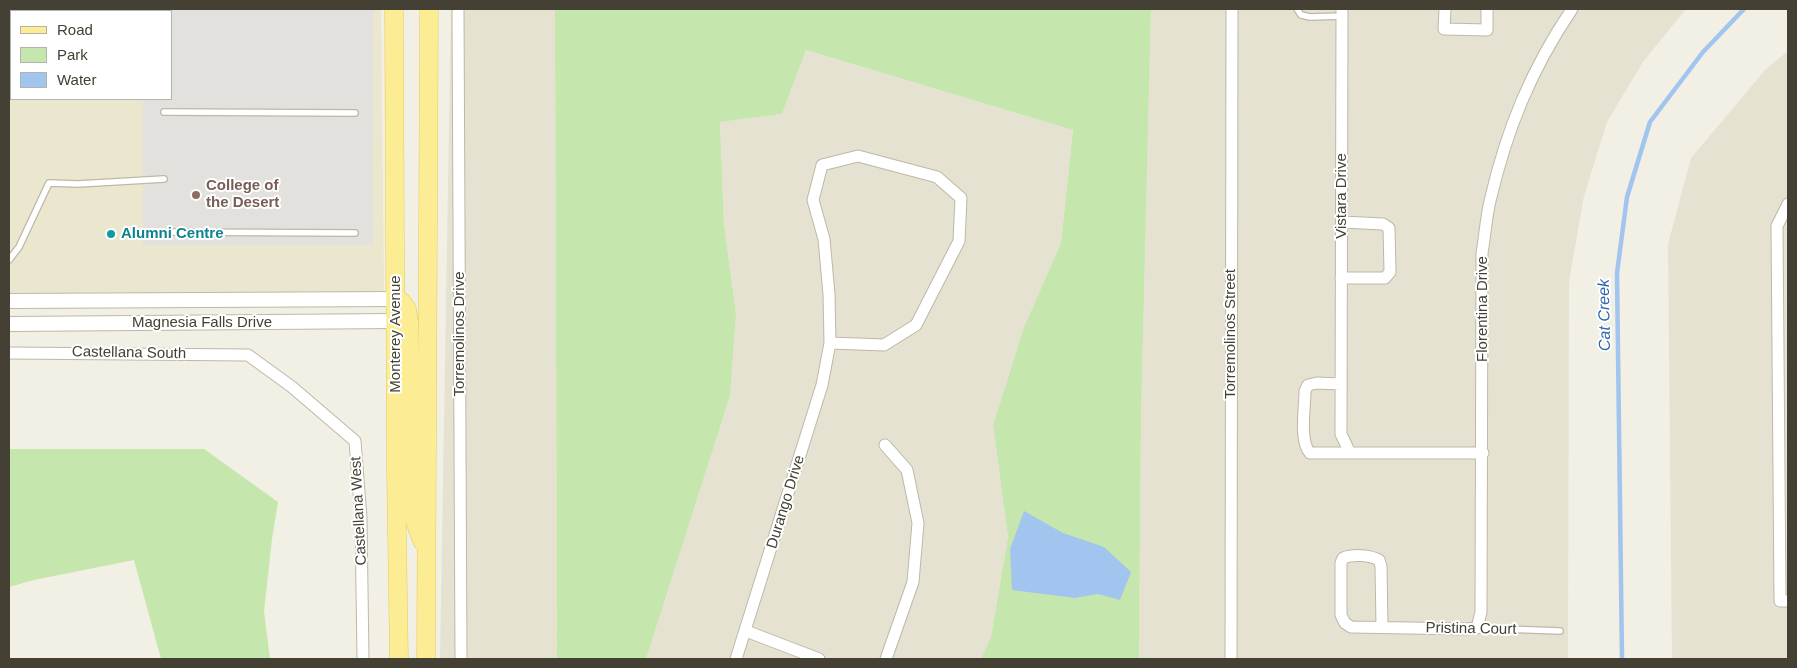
<!DOCTYPE html>
<style>
body{margin:0}
#map{position:relative;width:1797px;height:668px;overflow:hidden;background:#f2efe4;font-family:Arial,sans-serif}
canvas{display:block}
.frame{position:absolute;inset:0;border:10px solid #444034;pointer-events:none}
.legend{position:absolute;left:10px;top:10px;width:162px;height:90px;box-sizing:border-box;background:#fff;border:1px solid #b4b3ae;margin:0;padding:6px 9px;list-style:none;font-size:15px;color:#444034}
.legend li{display:flex;align-items:center;gap:10px;height:25px}
.legend b{width:25px;border:1px solid #b4b3ae}
</style>
<div id="map">
<canvas width="1797" height="668"></canvas>
<div class="frame"></div>
<ul class="legend">
<li><b style="height:6px;background:#fcec93"></b>Road</li>
<li><b style="height:14px;background:#c5e6ad"></b>Park</li>
<li><b style="height:14px;background:#a1c5ee"></b>Water</li>
</ul>
</div>
<script>
const c = document.querySelector('canvas').getContext('2d');
c.lineJoin = 'round';
function fill(path, color) {
  c.fillStyle = color;
  c.fill(path, 'evenodd');
}
function trace(path, color, width, dash) {
  c.strokeStyle = color;
  c.lineWidth = width;
  c.lineCap = dash ? 'butt' : 'round';
  c.setLineDash(dash || []);
  c.stroke(path);
}
function label(font, color, halo, rows, align = 'center') {
  c.font = font + ' Arial,sans-serif';
  c.lineWidth = 4;
  c.setLineDash([]);
  c.textBaseline = 'middle';
  c.strokeStyle = halo;
  c.fillStyle = color;
  for (const [text, x, y, turn = 0] of rows) {
    c.save();
    c.translate(x, y);
    c.rotate((+turn || 0) * Math.PI / 180);
    c.textAlign = isNaN(turn) ? turn : align;
    if (halo) c.strokeText(text, 0, 0);
    c.fillText(text, 0, 0);
    c.restore();
  }
}
const residential = new Path2D(`
 M451 9H555L557 659H440Z
 M1151 9H1686L1643 62 1607 122 1584 196 1569 281 1568 659H1139L1141 418Z
 M806 50 1073 130 1061 243 1024 327 993 425 1008 537 991 637 981 659H646L730 396 736 314 724 224 720 122 782 114Z
 M1788 51V659H1672L1668 244 1691 158 1765 70Z`);
const education = new Path2D(`
 M9 9H381L384 292 9 294ZM11 11H171V99H11Z`);
const green = new Path2D(`
 M555 9H1151L1141 418 1139 659H981L991 637 1008 537 993 425 1024 327 1061 243 1073 130 806 50 782 114 720 122 724 224 736 314 730 396 646 659H557Z
 M9 449H204L278 502 272 539 264 611 270 659H161L134 560 34 580 9 587Z`);
const parking = new Path2D(`
 M144 9H373V245H143V99H171V11H144Z`);
const water = new Path2D(`
 M1024 511 1063 533 1104 547 1131 572 1120 600 1098 594 1075 598 1012 590 1010 549Z`);
const stream = new Path2D(`
 M1622 659 1617 273 1627 197 1650 122 1703 52 1744 9`);
const service = new Path2D(`
 M1297 9 1301 15 1310 17 1342 16
 M164 112 355 113
 M164 232 355 233
 M9 260 19 247 49 183 78 184 164 179
 M1477 628 1560 631`);
const minor = new Path2D(`
 M458 9 461 659
 M1342 9 1341 434 1350 453H1483
 M1445 9 1444 29 1487 30V9
 M858 156 937 177 961 198 959 241 916 325 884 345 830 343 829 294 824 239 813 200 822 165Z
 M1788 204 1777 226 1780 601H1788
 M1341 278H1385L1390 272 1389 228 1383 224 1342 222
 M9 353 248 355 292 387 355 441 361 518 363 659
 M1341 384 1317 383 1308 385 1305 391C1305 408 1299 441 1310 453H1350
 M885 445 907 470 918 523 913 582 886 659
 M1382 627 1381 566 1379 560C1370 555 1353 554 1343 558L1341 563V615L1345 623 1351 627 1466 629 1477 628 1481 612 1482 253C1485 236 1486 218 1490 201 1507 128 1531 70 1572 9
 M746 631 819 659
 M736 659 822 385 830 343
 M1231 659 1232 9`);
const tertiary = new Path2D(`
 M9 301 396 299
 M9 324 396 321`);
const primary = new Path2D(`
 M394 9 396 472 399 659
 M399 300 402 302 407 309 409 322 410 427V481L413 516 422 541
 M426 659 429 9`);
const markers = [
 [196,195,5,"#8d6e63"],
 [111,234,5,"#0f9aa8"]
];
const educationNames = [
 ["College of",206,186],
 ["the Desert",206,203]
];
const streetNames = [
 ["Vistara Drive",1342,196,-90],
 ["Florentina Drive",1483,309,-90],
 ["Magnesia Falls Drive",202,323],
 ["Monterey Avenue",396,334,-90],
 ["Torremolinos Drive",460,334,-90],
 ["Torremolinos Street",1231,334,-90],
 ["Castellana South",129,353,1],
 ["Durango Drive",786,502,-73],
 ["Castellana West",359,511,-93],
 ["Pristina Court",1471,629,1]
];
const cultureNames = [
 ["Alumni Centre",121,234]
];
const waterNames = [
 ["Cat Creek",1605,315,-91]
];
fill(residential, '#e6e2d2');
fill(education, '#ebe6ce');
fill(green, '#c5e6ad');
fill(parking, '#e2e1dd');
fill(water, '#a1c5ee');
trace(stream, '#a1c5ee', 4.5);
trace(service, '#bdb8a7', 8);
trace(minor, '#bdb8a7', 13);
trace(tertiary, '#bdb8a7', 16);
trace(primary, '#e1cb63', 19);
trace(service, '#fff', 5.5);
trace(minor, '#fff', 11);
trace(tertiary, '#fff', 14);
trace(primary, '#fcec93', 18);
for (const [x, y, r, color] of markers) {
  const dot = new Path2D();
  dot.arc(x, y, r, 0, 2 * Math.PI);
  c.fillStyle = color;
  c.fill(dot);
  trace(dot, '#fff', 2);
}
label('bold 15px', '#785e54', '#fff', educationNames, 'left');
label('15px', '#444034', '#fff', streetNames);
label('bold 15px', '#0d838f', '#fff', cultureNames, 'left');
label('italic 16px', '#3068ad', '#fff', waterNames);
</script>
